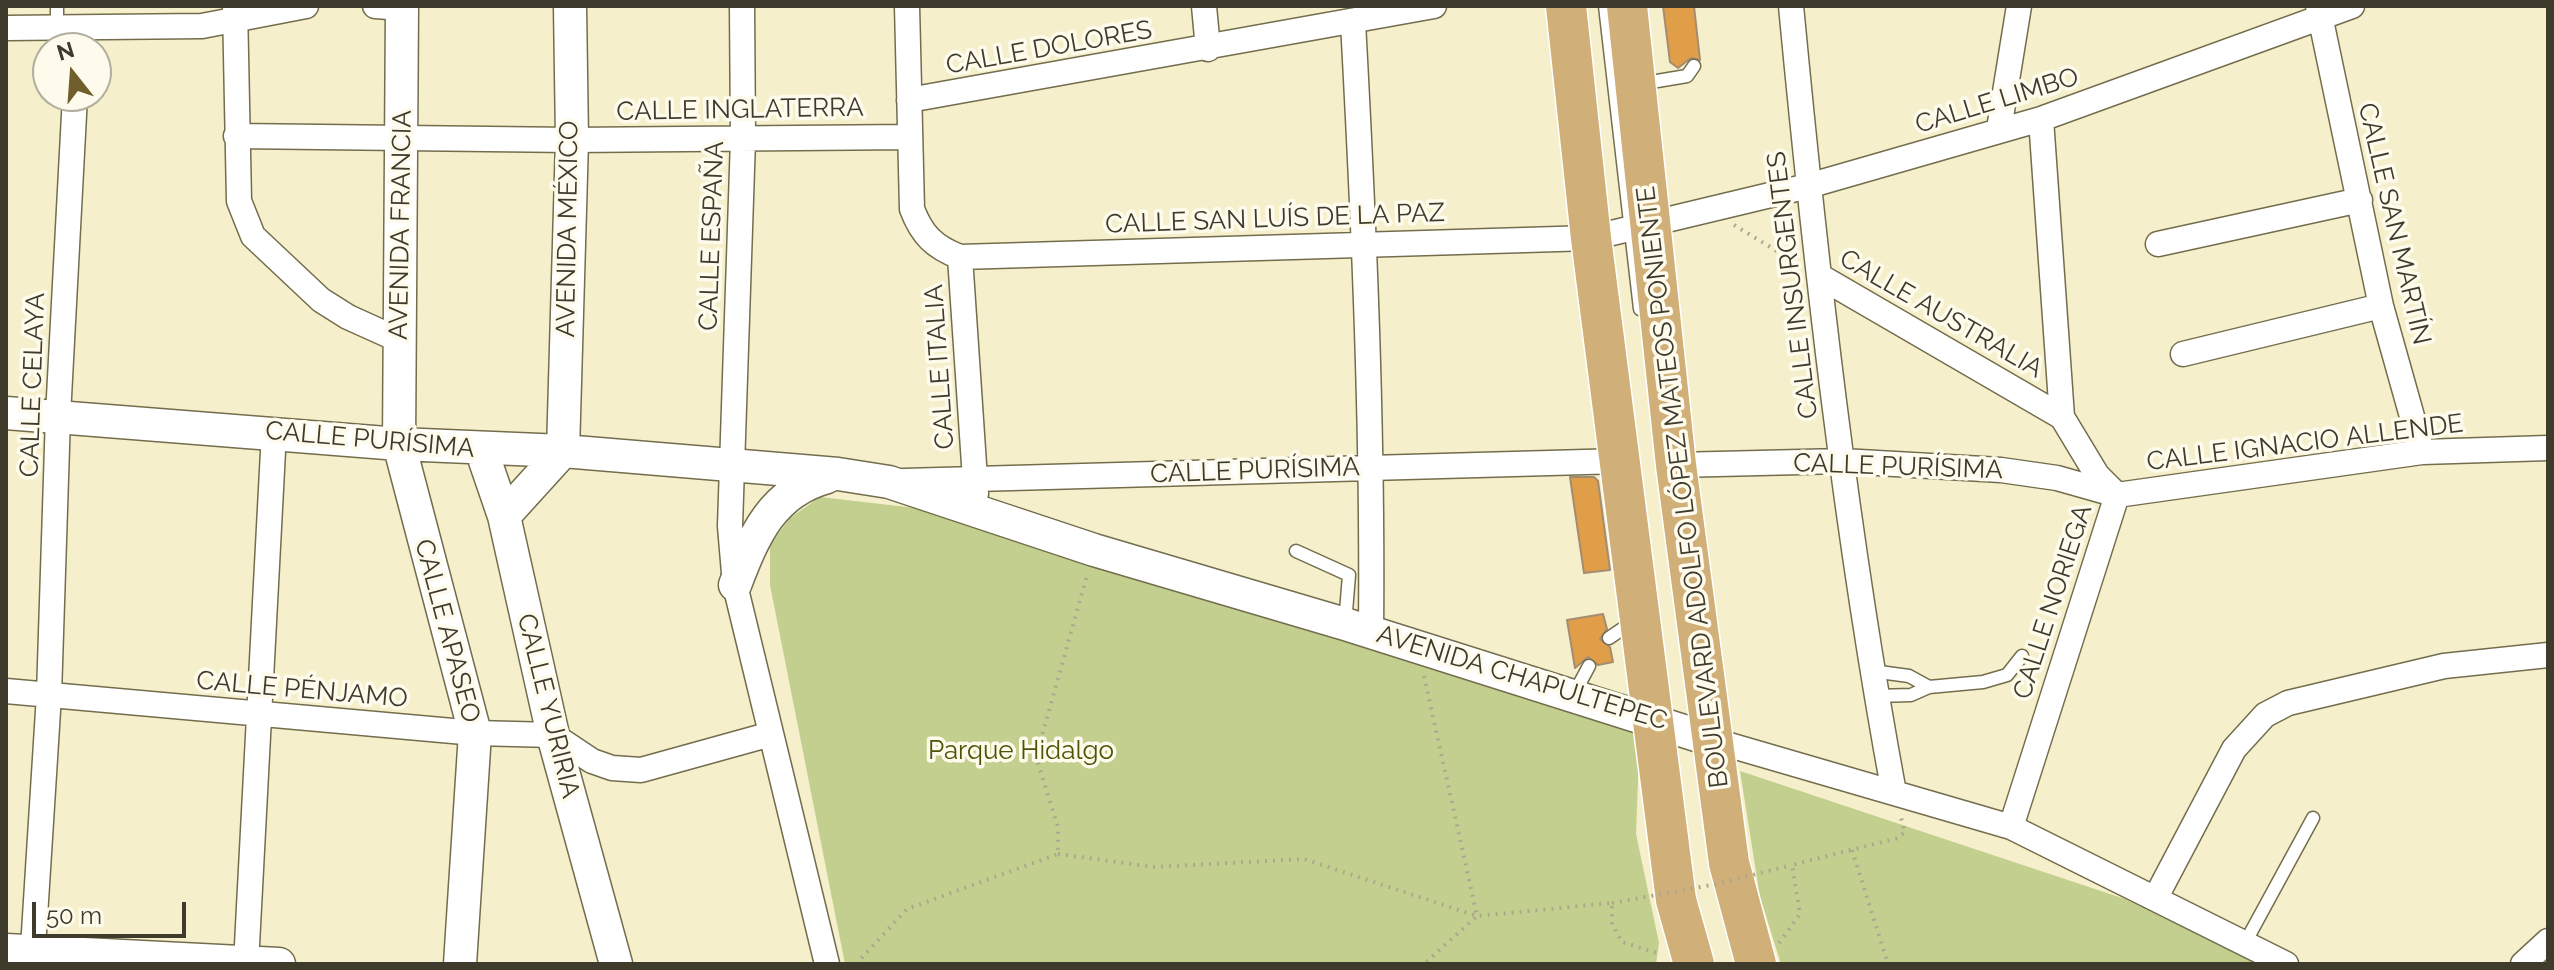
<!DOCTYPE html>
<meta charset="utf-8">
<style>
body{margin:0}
#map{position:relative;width:2554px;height:970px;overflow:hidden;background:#f5efcb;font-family:Raleway,sans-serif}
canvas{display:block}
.frame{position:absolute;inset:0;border:8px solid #3e3b2d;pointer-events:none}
.north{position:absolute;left:32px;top:32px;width:80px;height:80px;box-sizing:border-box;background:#fefbed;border:2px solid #b1aea0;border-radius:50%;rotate:343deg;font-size:22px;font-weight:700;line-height:32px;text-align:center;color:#3e3b2d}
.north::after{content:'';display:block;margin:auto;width:28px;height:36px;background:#715e2d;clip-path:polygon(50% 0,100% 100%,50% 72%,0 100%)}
.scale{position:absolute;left:32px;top:902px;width:154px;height:36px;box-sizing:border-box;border:4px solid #3e3b2d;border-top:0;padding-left:10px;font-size:24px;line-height:28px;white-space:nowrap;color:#3e3b2d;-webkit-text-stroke:6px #fefbed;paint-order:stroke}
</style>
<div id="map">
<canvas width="2554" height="970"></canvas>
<div class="frame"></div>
<div class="north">N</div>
<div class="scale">50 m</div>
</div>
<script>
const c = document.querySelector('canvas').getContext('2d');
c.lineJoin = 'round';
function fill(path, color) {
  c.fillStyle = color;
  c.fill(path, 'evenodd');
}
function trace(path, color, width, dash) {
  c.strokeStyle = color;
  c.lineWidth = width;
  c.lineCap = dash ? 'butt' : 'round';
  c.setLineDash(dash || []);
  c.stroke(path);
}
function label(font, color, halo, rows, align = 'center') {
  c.font = font + ' Raleway,sans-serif';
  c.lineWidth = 7;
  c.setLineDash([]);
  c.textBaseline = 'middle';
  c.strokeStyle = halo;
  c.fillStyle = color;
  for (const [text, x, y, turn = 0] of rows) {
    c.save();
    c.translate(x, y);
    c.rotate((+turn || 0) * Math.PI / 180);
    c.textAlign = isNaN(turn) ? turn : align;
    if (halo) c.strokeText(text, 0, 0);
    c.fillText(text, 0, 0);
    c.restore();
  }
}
const green = new Path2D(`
 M820 497 950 512 1640 728 1636 834 1659 943 1656 964H845L770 585V545L790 518Z
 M1740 771 2125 899 2257 964H1781L1760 897Z`);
const building = new Path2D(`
 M1663 6H1694L1700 60 1691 58 1678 68 1670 62Z
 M1570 477H1594L1598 481 1610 570 1584 573Z
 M1603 614 1607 629 1600 639 1610 647 1613 662 1598 665 1588 657 1575 668 1567 620Z`);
const path = new Path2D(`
 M1734 225 1795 262
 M1424 676 1477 916 1424 964
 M1852 850 1888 964
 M1058 854 1154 867 1304 859 1477 916 1612 903V924L1622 942 1660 954
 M1779 943 1800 914 1792 865 1898 838 1905 832 1901 818
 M856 964 907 909 1058 854V827L1036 757 1087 575`);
const service = new Path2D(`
 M1605 6 1640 309
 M57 27V6
 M1639 84 1687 76 1694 66
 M1296 551 1349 575 1345 624
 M1609 638 1634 621
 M1872 671 1909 676 1929 687 1911 695 1876 696
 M1929 687 1983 682 2007 675 2022 656
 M1574 694 1589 666
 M2245 943 2313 818`);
const minor = new Path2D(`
 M235 6 239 201 253 236 321 300 348 317 399 340
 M375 6 403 8
 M742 6 743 139 730 526 735 585 827 964
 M907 6 912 209C922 235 934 247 960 257L1591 238 1808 186 2041 119 2352 6
 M1204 6 1208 49
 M1791 6C1816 269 1846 533 1894 793
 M2318 6 2381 306 2422 452
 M1353 22C1364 225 1373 428 1371 632
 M6 28 202 26 306 6
 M909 100 1434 6
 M2041 119 2062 417 2097 475 2115 493
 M1999 129 2019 6
 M236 136 572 140 909 137
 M2158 244 2360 200
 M960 257 976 494
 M1821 277 2062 417
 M2183 354 2381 306
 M1676 465 1842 461 2001 470 2057 478 2117 495 2422 452 2548 448
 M904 481 1621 461
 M6 691 475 733 553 735 592 761 612 768 641 770 771 734
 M1712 740 2011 827 2286 964
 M2011 827 2117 495
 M2156 897 2234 749 2265 715 2288 703 2444 666 2548 655
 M32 964 49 695 58 416 75 96
 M246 964 274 432
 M2523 964 2548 941`);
const tertiary = new Path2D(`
 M402 6 399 444 475 733 460 964
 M6 413 399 444 563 451 838 474 889 482 1094 550 1345 624 1712 740
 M481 449 504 516 553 735 616 964
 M504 516 563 451 572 140 570 6
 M735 585C754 535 772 492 827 477
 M6 950 279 964`);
const primary = new Path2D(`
 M1566 6 1591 238 1676 900 1694 964
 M1627 6 1676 465 1729 863 1756 964`);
const pathBridge = new Path2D(`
 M1612 903 1717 884 1792 865`);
const streetNames = [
 ["CALLE DOLORES",1049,48,-10],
 ["CALLE LIMBO",1997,101,-17],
 ["CALLE INGLATERRA",740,110,-1],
 ["CALLE SAN LUÍS DE LA PAZ",1275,219,-2],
 ["CALLE SAN MARTÍN",2394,224,77],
 ["AVENIDA FRANCIA",401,225,-89],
 ["AVENIDA MÉXICO",568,229,-89],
 ["CALLE ESPAÑA",712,236,-88],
 ["CALLE INSURGENTES",1793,285,-97],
 ["CALLE AUSTRALIA",1941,314,30],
 ["CALLE ITALIA",940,367,-94],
 ["CALLE CELAYA",33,385,-88],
 ["CALLE PURÍSIMA",370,440,5],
 ["CALLE IGNACIO ALLENDE",2305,443,-7],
 ["CALLE PURÍSIMA",1898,467,2],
 ["CALLE PURÍSIMA",1255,471,-2],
 ["BOULEVARD ADOLFO LÓPEZ MATEOS PONIENTE",1683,487,-97],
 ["CALLE NORIEGA",2053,602,-72],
 ["CALLE APASEO",447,631,75],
 ["AVENIDA CHAPULTEPEC",1522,678,17],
 ["CALLE PÉNJAMO",302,690,5],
 ["CALLE YURIRIA",548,706,76]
];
const parkNames = [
 ["Parque Hidalgo",1021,751]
];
fill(green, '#c3cf8f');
fill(building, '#e19e48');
trace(building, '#a48c71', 2);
trace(service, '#736d4d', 15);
trace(minor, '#736d4d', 27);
trace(tertiary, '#736d4d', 35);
trace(primary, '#fff', 43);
trace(path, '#ada88d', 4, [2, 6]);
trace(service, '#fff', 12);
trace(minor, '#fff', 24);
trace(tertiary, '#fff', 32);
trace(primary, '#d1af78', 40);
trace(pathBridge, '#ada88d', 4, [2, 6]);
label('26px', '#3e3b2d', '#fefbed', streetNames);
label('26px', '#4b5506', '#fefbed', parkNames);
</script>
